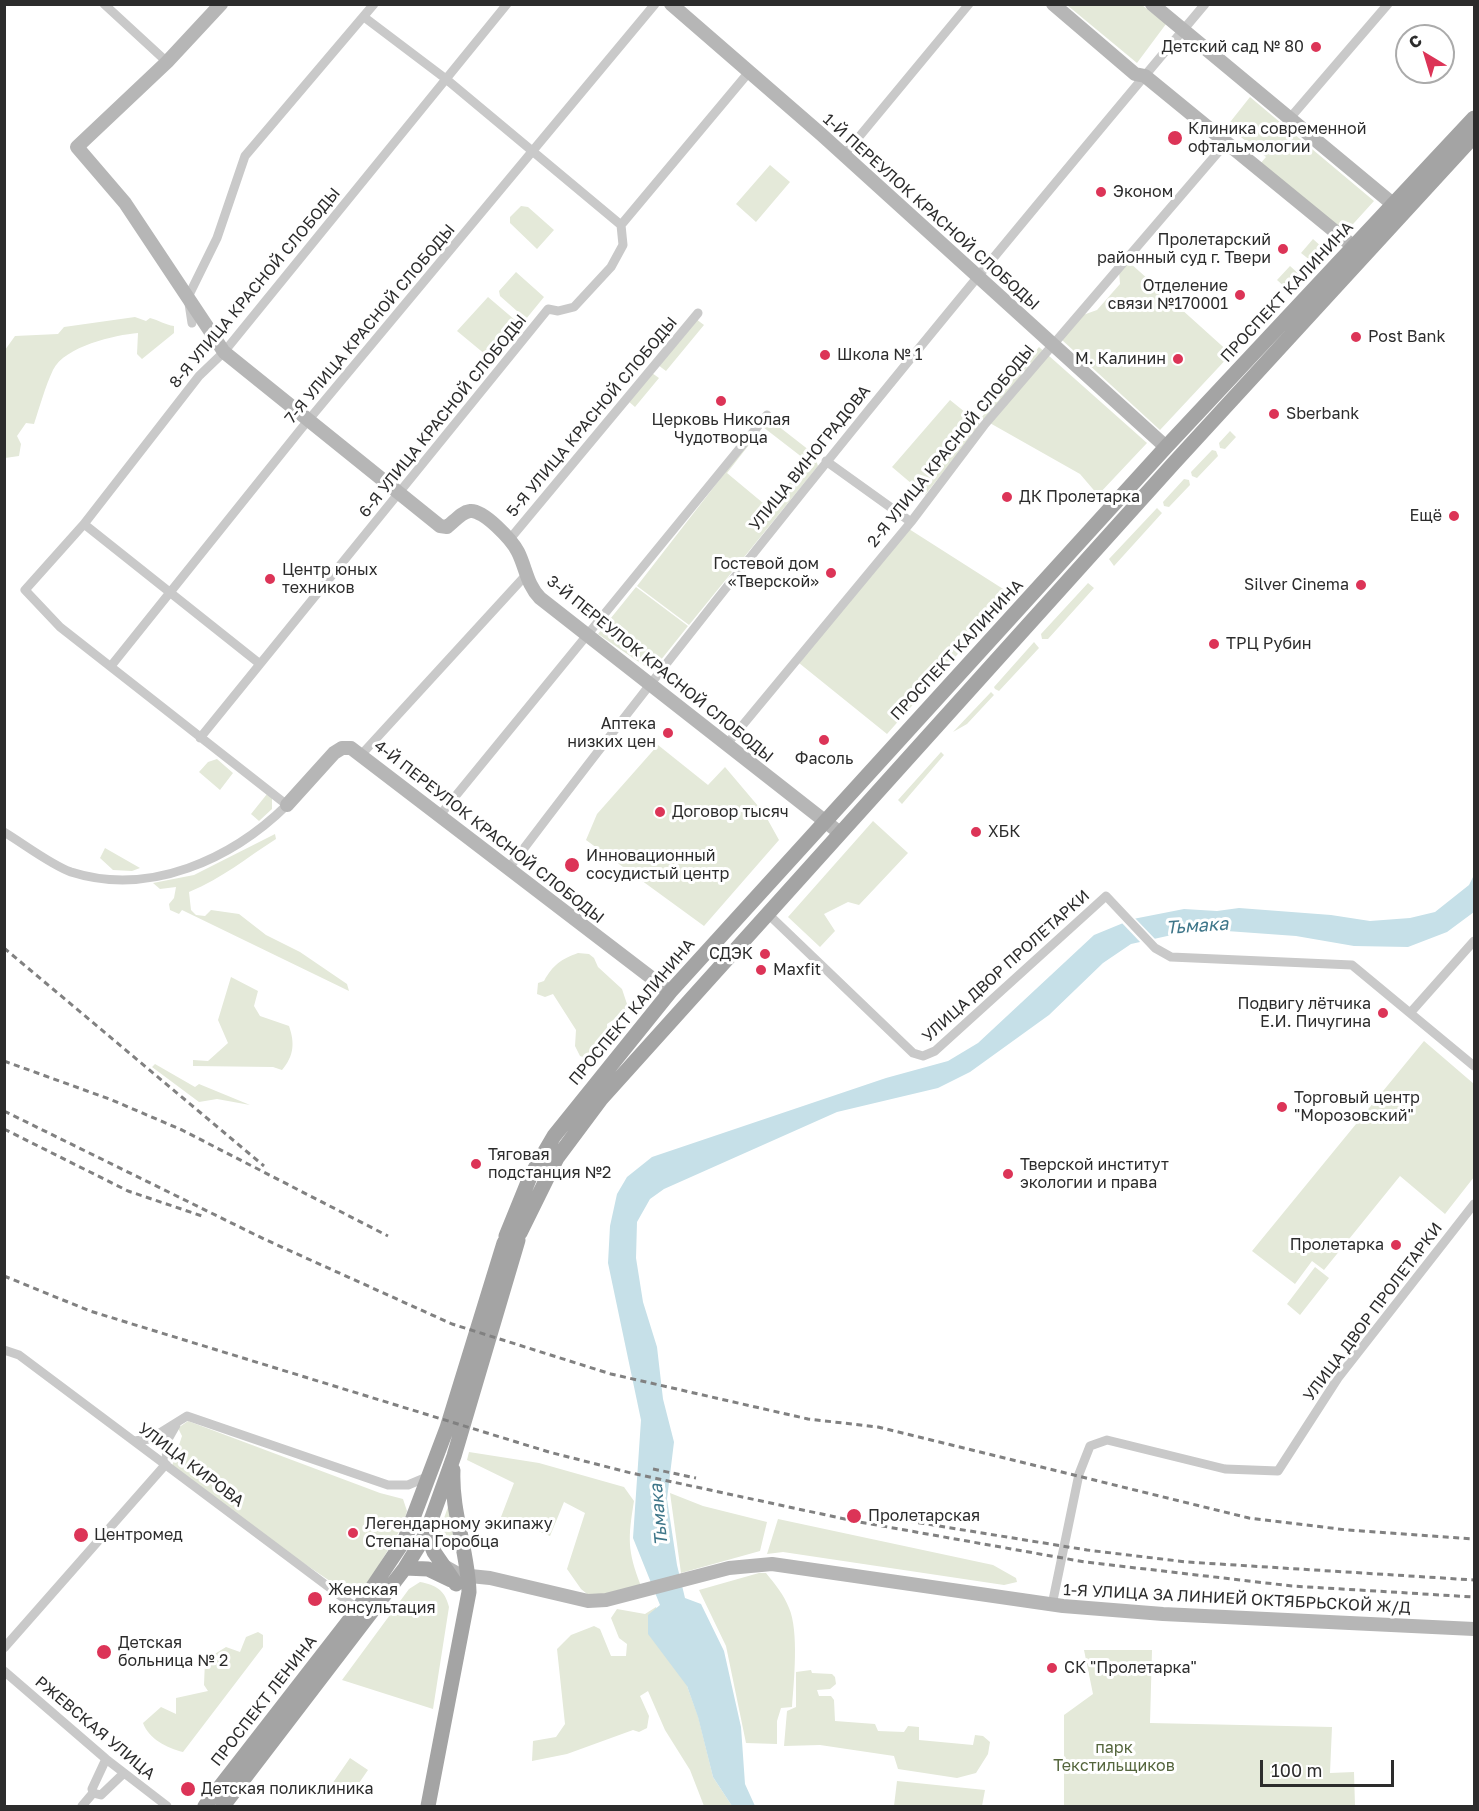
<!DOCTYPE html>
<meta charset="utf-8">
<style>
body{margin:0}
#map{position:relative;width:1479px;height:1811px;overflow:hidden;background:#fff;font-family:"Golos Text",sans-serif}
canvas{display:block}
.frame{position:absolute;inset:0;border:6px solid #2c2c2c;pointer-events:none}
.north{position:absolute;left:1395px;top:24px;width:60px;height:60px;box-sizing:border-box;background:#fff;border:2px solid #ababab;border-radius:50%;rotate:322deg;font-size:16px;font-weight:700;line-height:24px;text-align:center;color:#2c2c2c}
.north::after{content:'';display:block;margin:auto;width:21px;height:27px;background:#dc3457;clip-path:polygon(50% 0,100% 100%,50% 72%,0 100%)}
.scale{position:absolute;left:1260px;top:1760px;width:134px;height:27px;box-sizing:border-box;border:3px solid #2c2c2c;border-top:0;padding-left:8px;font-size:18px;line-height:21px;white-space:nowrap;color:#2c2c2c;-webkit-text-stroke:4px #fff;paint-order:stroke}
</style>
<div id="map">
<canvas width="1479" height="1811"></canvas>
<div class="frame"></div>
<div class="north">С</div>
<div class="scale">100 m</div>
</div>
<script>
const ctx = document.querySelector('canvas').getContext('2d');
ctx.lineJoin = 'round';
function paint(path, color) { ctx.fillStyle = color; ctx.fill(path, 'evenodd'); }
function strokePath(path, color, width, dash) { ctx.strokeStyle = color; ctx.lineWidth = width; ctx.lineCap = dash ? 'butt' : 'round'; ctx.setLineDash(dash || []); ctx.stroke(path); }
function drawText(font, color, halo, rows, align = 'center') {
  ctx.font = font + ' "Golos Text",sans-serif'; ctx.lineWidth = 6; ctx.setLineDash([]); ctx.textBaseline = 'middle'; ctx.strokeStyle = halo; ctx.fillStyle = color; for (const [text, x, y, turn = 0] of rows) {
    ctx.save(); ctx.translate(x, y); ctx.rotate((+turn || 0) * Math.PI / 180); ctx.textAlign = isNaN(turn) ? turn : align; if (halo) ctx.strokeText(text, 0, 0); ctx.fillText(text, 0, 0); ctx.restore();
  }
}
const green = new Path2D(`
 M1067,5H1142L1166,24L1137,63Z
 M1250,97L1374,201L1344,234L1260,164L1266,157L1227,126Z
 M770,165L790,182L756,222L736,204Z
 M521,206L528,207L554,230L537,249L510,223V217Z
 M1313,239L1323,248L1311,261L1301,253Z
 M1129,262L1231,354L1160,430L1062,340L1083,315L1097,310L1120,284L1119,271Z
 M1290,266L1300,275L1287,289L1277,280Z
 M516,272L544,297L526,319L500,296L499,291Z
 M488,297L515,320L511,324L517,329L492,360L457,331Z
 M135,317L146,321L150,318C159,320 165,325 174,326V333L142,359L137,354L138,333C115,335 65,346 53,370C45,387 40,406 34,424L26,423L17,436L21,444L19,456L5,458V350L15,336L58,334L64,327Z
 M696,319L704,325L666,371L658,365Z
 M1039,347L1147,443L1098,495L1080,474L981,418Z
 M652,373L659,378L635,407L628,401Z
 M950,400L981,425L925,495L892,467Z
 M773,422L814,454L818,466L689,625L637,586L762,425ZM763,427L807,461L769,508L727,473Z
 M1230,431L1236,437L1225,449L1220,448L1219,443Z
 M1212,450L1216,451L1218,456L1197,478L1192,476L1191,472Z
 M1184,479L1189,480L1190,485L1169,507L1164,506L1163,502Z
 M1157,508L1162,513L1114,566L1109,559Z
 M909,529L1011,594L887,734L799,663Z
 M1088,583L1094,588L1048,639H1042L1041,634Z
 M636,587L688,626L652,671L598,634Z
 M1034,642L1039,648L999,691L995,689L994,687Z
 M991,692L994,695L967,724L953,732Z
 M658,745L708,785L725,767L764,813L779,840L704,926L586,840L597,814Z
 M941,752L944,755L902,804L898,800Z
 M217,759L233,773L220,790L199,772L208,762Z
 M267,794L272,798V809L259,821L251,814Z
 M873,821L908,853L859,905L848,902L824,914L835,931L820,947L788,917Z
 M275,834L276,839C246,858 223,878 189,892L191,910L196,915L205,916L211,910L239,914L266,935L300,952L347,984L349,991L182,910L179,914L170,910L169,904L174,898L176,887L160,889L153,883L194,875Z
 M105,848L140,868L132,871L113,870L100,858Z
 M578,953L589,954L594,958L598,967L622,989L629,1010L607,1024C608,1041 601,1048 589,1059L580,1056L575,1046L576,1030L553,994L545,997L537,994L538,983L544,981C553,965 561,959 578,953Z
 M231,977L258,991L254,1006L260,1016L289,1026C295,1043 294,1056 282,1070L273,1067L193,1066V1060L208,1061L228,1043L218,1020Z
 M1424,1041L1474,1084V1177L1445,1214L1400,1176L1324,1270L1312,1261L1295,1284L1252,1251Z
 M155,1064L195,1087L199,1084L250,1105L217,1099L199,1102L152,1067Z
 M1315,1267L1329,1278L1300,1315L1287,1304Z
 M188,1421L380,1493L403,1499L407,1511L403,1525L358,1600L293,1556L172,1466L182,1436L178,1428Z
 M469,1452L539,1463L624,1487L634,1501C628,1538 627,1550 641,1586L592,1598L581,1589L567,1569L585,1513L564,1502L550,1536L515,1521L496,1530L514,1483L467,1460Z
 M670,1493L703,1506L767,1522L760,1551L681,1573Z
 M449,1504L454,1544L452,1546L441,1541L438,1535Z
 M778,1519L993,1565L1016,1578L1017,1582L1004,1585L783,1552L767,1554Z
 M759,1573H766C775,1584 784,1595 789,1608C799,1631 794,1681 792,1707L781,1708L777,1721V1744L746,1743L726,1646L699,1590Z
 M420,1582C436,1585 445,1590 449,1607L433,1709L342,1680L409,1589Z
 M656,1607L688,1670L687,1686L698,1716L713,1777L732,1806H704L690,1770L665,1730L648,1691L640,1696L649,1716L647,1728L639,1732L633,1730L567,1754L532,1761L533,1741L556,1737L565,1724L557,1649L571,1635L594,1626L600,1629L611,1656H626L627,1644L619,1638L611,1618L617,1609L645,1614Z
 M258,1632L263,1635V1647L183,1752C167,1748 149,1739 143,1723L161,1707L176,1714V1698L208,1691L204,1685L205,1660L226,1647L240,1652L246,1637Z
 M1084,1650H1152L1150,1723L1332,1727L1330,1773L1354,1772L1355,1806H1064V1715L1093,1694Z
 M811,1670L812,1673L832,1674L835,1677L836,1684L830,1689L817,1690L819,1696H831L834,1700L835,1721L875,1724L878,1731L904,1732L908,1726L919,1727V1740L973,1745L975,1735L983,1736L990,1742L988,1754L976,1773L957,1778L898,1769L894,1756L820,1745L784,1746L787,1711L796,1707V1672Z
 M350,1758L368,1770L350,1796L332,1784Z
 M897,1781L985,1790L982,1806H894Z`);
const water = new Path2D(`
 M1474,875V912L1447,932L1408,947L1354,946L1296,936L1199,929L1131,944L1103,963L1049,1015L970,1072L938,1088L837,1112L664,1189L650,1199L637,1222L636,1258L643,1302L657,1347L663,1399L674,1442L667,1499L677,1565L685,1598L701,1604L724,1651L741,1727L745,1784L755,1806H732L713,1777L698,1717L687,1686L648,1634V1615L660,1605L633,1538L641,1420L608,1263L610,1226L617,1194L627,1177L652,1157L886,1078L948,1061L978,1043L1094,935L1133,919L1184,909L1217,911L1239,908L1331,915L1370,921L1410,918L1435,912L1469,885Z`);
const pier = new Path2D(`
 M1133,916L1156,940L1142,944L1120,921Z`);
const street = new Path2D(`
 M104,4L167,62
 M364,17L446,79L621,225
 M1290,118L1388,4
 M844,155L969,4
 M192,323L188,297L217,238L245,156L374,4
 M826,461L911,522
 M84,524L260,664
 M509,540L698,313
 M111,666L301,429L655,4
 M200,738L548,309L558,311L574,307L611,267L623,245L621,225L749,72
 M727,744L911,522L985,424L1226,143
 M361,755L526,575
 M440,815L767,415
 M4,832C24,844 51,865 71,872C150,897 232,859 287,805L60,627L25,590L84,524L199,376L224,352L507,4
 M509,868C732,573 967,287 1205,4
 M767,913L913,1053L923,1056L935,1051L1106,896L1155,948L1171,957L1352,965L1474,1066
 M1411,1012L1474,941
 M4,1350L19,1355L358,1609
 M134,1441L150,1439L187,1416L388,1485H408L427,1477
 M1052,1605L1079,1474L1090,1446L1107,1440L1225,1469L1278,1471L1338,1378L1474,1204
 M4,1648L166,1464L167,1441L176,1425
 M4,1671L106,1759L167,1806
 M93,1793L101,1795L124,1773
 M82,1806L93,1793L92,1789L106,1759`);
const secondary = new Path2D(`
 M221,4L167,62L77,147L125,203L224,352L440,526L447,527C454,522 461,512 470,511C483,509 512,540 518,552C526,568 527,585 540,598L840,833
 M671,4L822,135L1166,447
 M1053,4L1135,74L1145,76L1354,247
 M1152,4L1400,210
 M287,805L334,753L342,748H351L670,992
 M444,1566L460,1575L490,1578L588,1601L606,1600L729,1568L772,1564L1063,1606L1163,1614L1474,1629`);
const primary = new Path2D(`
 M520,1233L557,1158L601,1099L1173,464L1474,136
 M506,1236L530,1177L554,1136L670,992L1166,447L1474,118
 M425,1529L434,1552L456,1584
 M405,1568L428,1569L451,1580
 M205,1806L358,1609L405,1539L447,1428L504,1243
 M223,1806L405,1568L426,1534L454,1456L518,1240
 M428,1806L469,1592C468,1551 451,1512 453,1470`);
const rail = new Path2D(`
 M4,948L264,1166
 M4,1061L112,1100L182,1130L388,1236
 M4,1111L264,1239L452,1324L611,1374L808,1419L878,1427L1249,1518L1347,1530L1474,1539
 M4,1129L128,1191L205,1217
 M4,1276L90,1311L549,1452L631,1473L854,1521L1085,1562L1292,1586L1474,1597
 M653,1469L696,1478
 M908,1521L1087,1550L1187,1562L1474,1580`);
const markers = [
 [1316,47,6,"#dc3457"],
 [1175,138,8,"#dc3457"],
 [1101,192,6,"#dc3457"],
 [1283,249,6,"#dc3457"],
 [1240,295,6,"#dc3457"],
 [1356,337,6,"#dc3457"],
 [825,355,6,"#dc3457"],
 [1178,359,6,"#dc3457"],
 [721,401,6,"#dc3457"],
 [1274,414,6,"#dc3457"],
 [1007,497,6,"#dc3457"],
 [1454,516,6,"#dc3457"],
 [831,573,6,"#dc3457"],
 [270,579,6,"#dc3457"],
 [1361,585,6,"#dc3457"],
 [1214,644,6,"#dc3457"],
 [668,733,6,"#dc3457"],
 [824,740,6,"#dc3457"],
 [660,812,6,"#dc3457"],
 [976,832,6,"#dc3457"],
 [572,865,8,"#dc3457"],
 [765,954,6,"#dc3457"],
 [761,970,6,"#dc3457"],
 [1383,1013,6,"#dc3457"],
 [1282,1107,6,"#dc3457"],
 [476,1164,6,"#dc3457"],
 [1008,1174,6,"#dc3457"],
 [1396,1245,6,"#dc3457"],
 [854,1516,8,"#dc3457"],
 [353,1533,6,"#dc3457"],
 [81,1535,8,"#dc3457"],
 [315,1599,8,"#dc3457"],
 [104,1652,8,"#dc3457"],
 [1052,1668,6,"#dc3457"],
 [188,1789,8,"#dc3457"]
];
const poiNames = [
 ["Детский сад № 80",1304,47,"right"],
 ["Клиника современной",1188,129],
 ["офтальмологии",1188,147],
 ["Эконом",1113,192],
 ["Пролетарский",1271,240,"right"],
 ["районный суд г. Твери",1271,258,"right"],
 ["Отделение",1228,286,"right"],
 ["связи №170001",1228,304,"right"],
 ["Post Bank",1368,337],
 ["Школа № 1",837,355],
 ["М. Калинин",1166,359,"right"],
 ["Sberbank",1286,414],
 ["Церковь Николая",721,420,"center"],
 ["Чудотворца",721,438,"center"],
 ["ДК Пролетарка",1019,497],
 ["Ещё",1442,516,"right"],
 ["Гостевой дом",819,564,"right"],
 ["«Тверской»",819,582,"right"],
 ["Центр юных",282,570],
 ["техников",282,588],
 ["Silver Cinema",1349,585,"right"],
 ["ТРЦ Рубин",1226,644],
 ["Аптека",656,724,"right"],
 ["низких цен",656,742,"right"],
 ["Фасоль",824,759,"center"],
 ["Договор тысяч",672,812],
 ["ХБК",988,832],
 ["Инновационный",586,856],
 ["сосудистый центр",586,874],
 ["СДЭК",753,954,"right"],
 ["Maxfit",773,970],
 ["Подвигу лётчика",1371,1004,"right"],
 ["Е.И. Пичугина",1371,1022,"right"],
 ["Торговый центр",1294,1098],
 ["\"Морозовский\"",1294,1116],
 ["Тяговая",488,1155],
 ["подстанция №2",488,1173],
 ["Тверской институт",1020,1165],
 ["экологии и права",1020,1183],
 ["Пролетарка",1384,1245,"right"],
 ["Пролетарская",868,1516],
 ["Легендарному экипажу",365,1524],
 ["Степана Горобца",365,1542],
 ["Центромед",94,1535],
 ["Женская",328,1590],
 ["консультация",328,1608],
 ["Детская",118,1643],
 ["больница № 2",118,1661],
 ["СК \"Пролетарка\"",1064,1668],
 ["Детская поликлиника",201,1789]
];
const streetNames = [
 ["1-Й ПЕРЕУЛОК КРАСНОЙ СЛОБОДЫ",931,212,42],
 ["8-Я УЛИЦА КРАСНОЙ СЛОБОДЫ",255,288,-50],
 ["ПРОСПЕКТ КАЛИНИНА",1287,292,-47],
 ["7-Я УЛИЦА КРАСНОЙ СЛОБОДЫ",370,324,-50],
 ["6-Я УЛИЦА КРАСНОЙ СЛОБОДЫ",443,416,-51],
 ["5-Я УЛИЦА КРАСНОЙ СЛОБОДЫ",592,417,-50],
 ["2-Я УЛИЦА КРАСНОЙ СЛОБОДЫ",951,446,-51],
 ["УЛИЦА ВИНОГРАДОВА",810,458,-51],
 ["ПРОСПЕКТ КАЛИНИНА",957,650,-47],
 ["3-Й ПЕРЕУЛОК КРАСНОЙ СЛОБОДЫ",660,669,39],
 ["4-Й ПЕРЕУЛОК КРАСНОЙ СЛОБОДЫ",489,832,38],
 ["УЛИЦА ДВОР ПРОЛЕТАРКИ",1006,966,-42],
 ["ПРОСПЕКТ КАЛИНИНА",632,1012,-50],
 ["УЛИЦА ДВОР ПРОЛЕТАРКИ",1373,1312,-53],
 ["УЛИЦА КИРОВА",191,1465,37],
 ["1-Я УЛИЦА ЗА ЛИНИЕЙ ОКТЯБРЬСКОЙ Ж/Д",1237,1599,3],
 ["ПРОСПЕКТ ЛЕНИНА",264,1701,-52],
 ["РЖЕВСКАЯ УЛИЦА",95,1728,40]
];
const parkNames = [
 ["парк",1114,1748],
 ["Текстильщиков",1114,1766]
];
const waterNames = [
 ["Тьмака",1197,926,-4],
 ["Тьмака",659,1515,-95]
];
paint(green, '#e4e9d9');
paint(water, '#c6e0e8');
paint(pier, '#fff');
strokePath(street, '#c9c9c9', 9);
strokePath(secondary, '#b6b6b6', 14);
strokePath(primary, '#a4a4a4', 15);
strokePath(rail, '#818181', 3, [6, 4.5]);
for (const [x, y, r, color] of markers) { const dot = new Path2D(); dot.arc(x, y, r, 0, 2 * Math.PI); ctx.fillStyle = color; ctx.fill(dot); strokePath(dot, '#fff', 2); }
drawText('16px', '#2c2c2c', '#fff', poiNames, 'left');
drawText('16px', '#2c2c2c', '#fff', streetNames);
drawText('16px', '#54653c', '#fff', parkNames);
drawText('italic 18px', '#3e7689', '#fff', waterNames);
</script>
